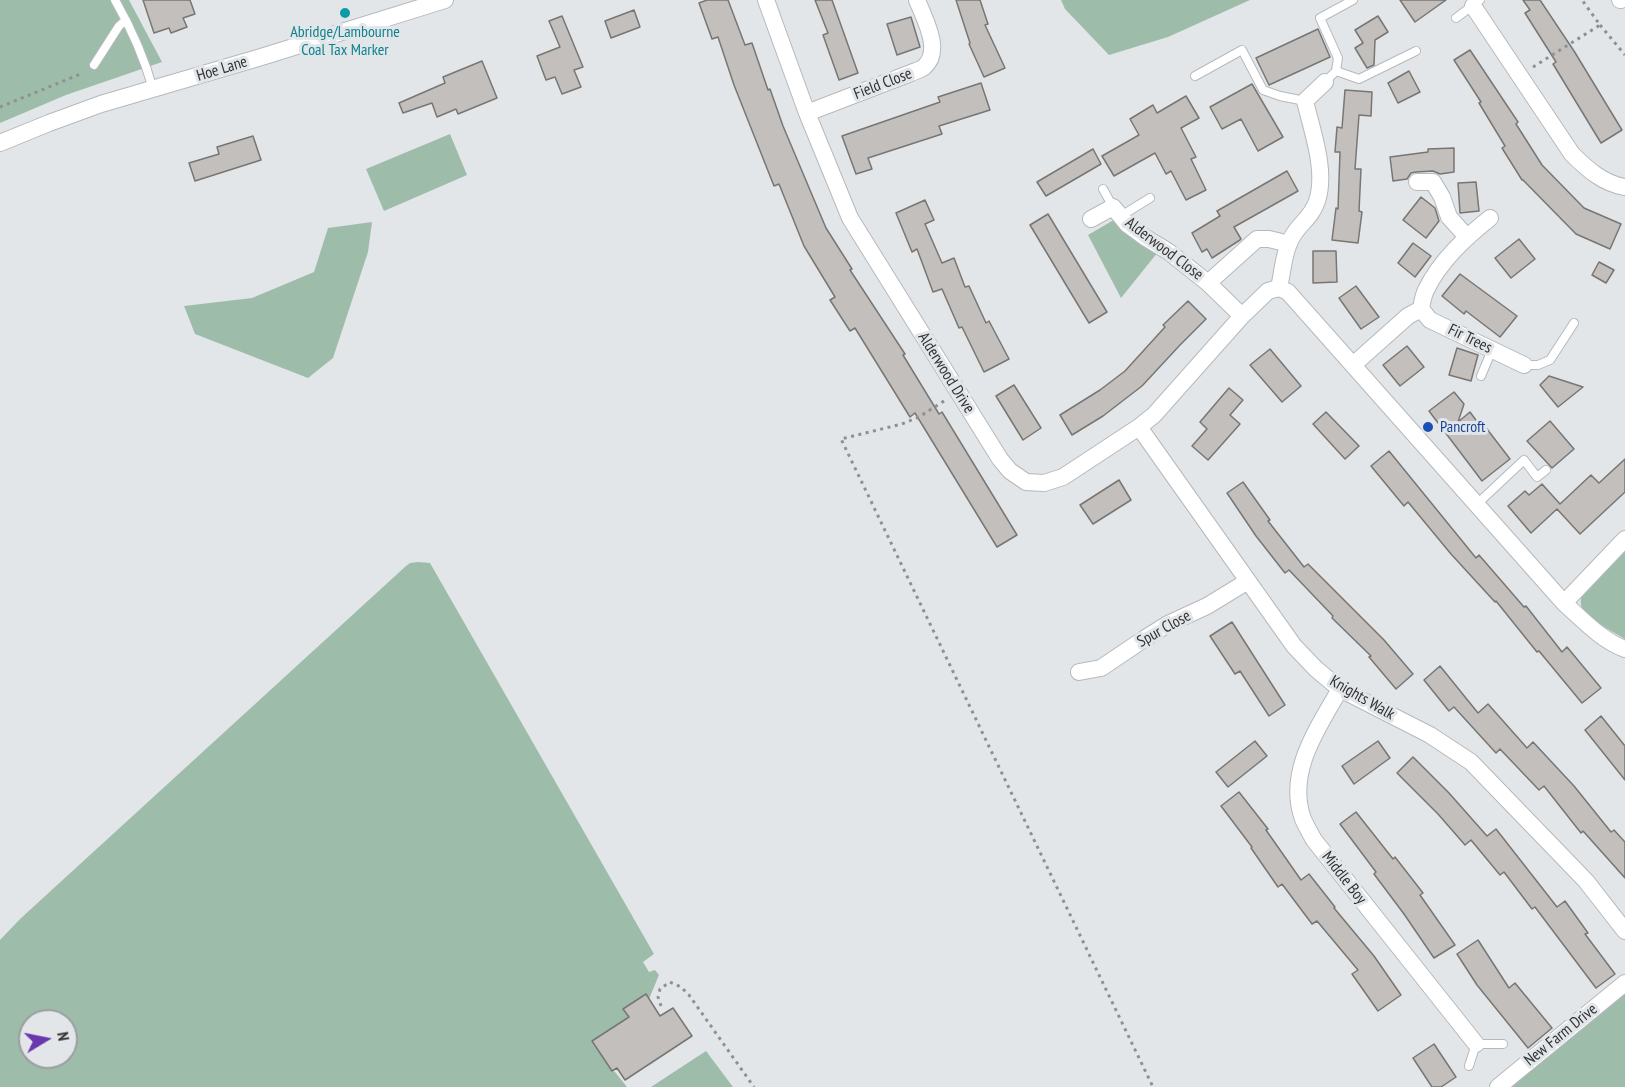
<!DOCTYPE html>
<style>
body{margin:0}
#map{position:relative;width:1625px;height:1087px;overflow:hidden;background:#e3e6e9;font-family:"PT Sans Narrow",sans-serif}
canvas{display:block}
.north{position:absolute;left:18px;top:1009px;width:60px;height:60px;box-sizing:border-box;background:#e3e6e9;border:2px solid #9b9ea0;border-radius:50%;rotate:80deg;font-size:16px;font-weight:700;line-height:24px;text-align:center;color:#303132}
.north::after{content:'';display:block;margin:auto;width:21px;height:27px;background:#6b37ae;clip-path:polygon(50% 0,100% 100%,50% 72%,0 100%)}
</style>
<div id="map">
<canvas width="1625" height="1087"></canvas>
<div class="north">N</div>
</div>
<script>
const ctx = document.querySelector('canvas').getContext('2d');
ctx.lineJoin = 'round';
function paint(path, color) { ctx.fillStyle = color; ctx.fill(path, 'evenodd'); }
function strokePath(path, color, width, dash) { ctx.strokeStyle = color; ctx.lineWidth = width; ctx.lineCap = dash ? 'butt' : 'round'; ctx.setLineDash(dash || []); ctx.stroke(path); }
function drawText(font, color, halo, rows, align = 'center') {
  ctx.font = font + ' "PT Sans Narrow",sans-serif'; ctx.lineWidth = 6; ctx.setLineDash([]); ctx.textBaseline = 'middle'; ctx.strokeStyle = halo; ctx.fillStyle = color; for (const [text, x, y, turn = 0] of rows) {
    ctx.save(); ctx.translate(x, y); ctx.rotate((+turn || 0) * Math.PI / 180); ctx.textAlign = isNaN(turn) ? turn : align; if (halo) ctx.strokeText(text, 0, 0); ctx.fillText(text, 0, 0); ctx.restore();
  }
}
const green = new Path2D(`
 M0,0H129L162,62L66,95L0,123Z
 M1061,0H1250L1168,37L1109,55L1065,9Z
 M450,134L467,175L384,211L366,169Z
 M1117,218L1158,252L1121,298L1088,235Z
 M372,222L368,252L333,358L308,378L195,334L184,306L252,298L314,272L328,228Z
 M1625,549V639C1615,633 1587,618 1582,608C1580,603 1581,599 1582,594Z
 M418,562L430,563L654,954L643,962L649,972L655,970L659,975L649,999L623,1009L629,1017L593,1041L612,1071L615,1072L627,1087H0V940L20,919L406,566L410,563ZM30,1021H66V1057H30Z
 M1625,989V1087H1504Z
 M706,1051L733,1087H651Z`);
const building = new Path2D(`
 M143,0H190L195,14L183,18L187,27L171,33L169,28L154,33Z
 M707,0H728L745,45L752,43L768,90L770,89L783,126L826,228L852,269L850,270L905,354L903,355L939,414L942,412L1017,535L997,547L915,413L910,417L855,328L850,331L830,300L835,297L804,246L779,184L774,186L734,85L718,37L712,39L699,3Z
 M815,0H832L858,73L839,80L823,35L828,33Z
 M956,0H980L988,24L985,25L1005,68L984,77L969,44L970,43Z
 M1400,0H1446L1415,22Z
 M1523,0H1540L1574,51L1622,130L1601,143L1553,64L1556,62L1525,13L1530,10Z
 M634,10L640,27L611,38L605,21Z
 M562,16L583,67L574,70L581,87L562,94L555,77L546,80L537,56L560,47L549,21Z
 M1378,16L1388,32L1375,40L1374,65L1367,68L1355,48L1363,43L1355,30Z
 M911,17L920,47L897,55L887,24Z
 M1318,29L1330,57L1269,85L1256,58Z
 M1470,50L1518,122L1516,124L1542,165L1584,208L1621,224L1610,249L1576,234L1523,180H1522L1502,148L1505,146L1479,103L1481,102L1454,60Z
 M482,61L497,98L458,114L456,109L437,117L432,103L403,113L399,103L445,83L443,77Z
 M1409,71L1420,92L1398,103L1388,83Z
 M981,83L990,110L939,126L942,134L868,158L872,169L856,174L842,136L940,102L938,97Z
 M1252,84L1283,137L1258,151L1241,119L1222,129L1210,107Z
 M1345,90L1372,92L1371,116L1359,115L1355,169H1361L1359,211L1362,212L1358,243L1332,240L1336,208L1338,209L1340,152H1335L1337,127L1342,128Z
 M1186,96L1199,118L1181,128L1196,157L1191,159L1206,190L1186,200L1171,171L1166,174L1155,153L1114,176L1102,156L1139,135L1130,119L1153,105L1157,113Z
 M253,136L261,160L195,181L189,163L219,154L217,147Z
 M1454,148V172L1440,174L1433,171L1416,172L1411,173L1407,179L1393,181L1390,157L1428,152V149Z
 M1093,149L1101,164L1046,196L1037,182Z
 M1287,171L1298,191L1234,227L1241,239L1240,240L1212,258L1207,249L1202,252L1192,233L1220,216L1217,211Z
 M1476,182L1479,211L1460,213L1458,183Z
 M1421,197L1435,208L1439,221L1426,238L1403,220Z
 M925,200L934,220L925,224L942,263L954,258L965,287L969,286L986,323L989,321L1009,359L984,372L962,327L959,328L942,289L933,292L917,249L912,252L896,213Z
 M1048,214L1107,312L1089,323L1030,225Z
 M1519,239L1535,259L1511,278L1495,258Z
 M1413,243L1431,256L1415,277L1398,263Z
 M1313,251H1336L1337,282L1313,283Z
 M1599,262L1614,270L1606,283L1592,275Z
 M1460,274L1517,316L1500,337L1466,311L1464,314L1442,296Z
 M1356,286L1379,317L1361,329L1339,298Z
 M1188,301L1206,319L1180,345L1142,386L1103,416L1072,435L1060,415L1100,390L1125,371L1165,327L1163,325Z
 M1407,346L1424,367L1400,386L1383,365Z
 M1457,348L1478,355L1471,381L1449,375Z
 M1270,349L1301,386L1282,402L1250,365Z
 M1549,376L1583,387L1558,407L1540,385Z
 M1014,385L1041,428L1023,440L996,396Z
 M1229,388L1243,400L1230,415L1240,424L1208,460L1192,446L1207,429L1200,422Z
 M1454,392L1464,404L1458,422L1470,412L1484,431L1487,429L1510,459L1482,481L1429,411Z
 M1326,412L1359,446L1345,459L1313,424Z
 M1550,421L1574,449L1552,468L1527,441Z
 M1389,451L1476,558L1479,555L1524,607L1526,606L1562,652L1567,647L1601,688L1582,703L1539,651L1537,652L1496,601L1495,602L1451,554L1408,502L1404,506L1371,466Z
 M1625,459V492L1580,534L1557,509L1531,533L1508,506L1525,491L1529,495L1542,484L1560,504L1591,475L1599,483Z
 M1119,480L1131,500L1093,524L1080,505Z
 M1243,482L1270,520L1268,521L1304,567L1308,564L1384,640L1413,674L1396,689L1369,657L1371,656L1332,618L1333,616L1289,570L1285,573L1256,536L1227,493Z
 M1232,622L1285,705L1269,716L1240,671L1235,674L1210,636Z
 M1440,666L1478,713L1488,704L1527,748L1533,742L1574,786L1611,832L1614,830L1625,842V878L1583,831L1581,833L1544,786L1539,790L1500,749L1496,753L1454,707L1449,711L1424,680Z
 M1601,716L1625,746V780L1585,730Z
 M1255,741L1267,756L1228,787L1216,772Z
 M1378,741L1390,758L1354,784L1342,766Z
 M1413,757L1449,793L1487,836L1496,829L1557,907L1565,901L1588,933L1585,934L1615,974L1596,988L1535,907L1532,909L1504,872L1500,875L1471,840L1465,845L1438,814L1397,773Z
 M1239,792L1268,829L1266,830L1301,880L1309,874L1335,907L1334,908L1374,956L1401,995L1378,1011L1352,974L1358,970L1317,921L1312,924L1282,884L1278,887L1251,848L1252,847L1221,806Z
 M1356,812L1393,859L1395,857L1423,893L1420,895L1455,945L1434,958L1404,914L1374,874L1376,872L1340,824Z
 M1478,940L1509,988L1515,983L1552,1028L1528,1048L1477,985L1457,954Z
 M646,994L660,1016L673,1008L692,1036L625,1080L617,1068L612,1071L592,1041L629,1017L623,1009Z
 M1434,1044L1456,1077L1441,1087H1432L1413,1058Z`);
const path = new Path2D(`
 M1600,25L1625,55
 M1533,67L1600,25L1582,0
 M0,107L83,73
 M944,401L919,417L902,424L841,439L1153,1087
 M661,1006L658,997L660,989L670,982L681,987L689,995L754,1087`);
const lane = new Path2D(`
 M115,0C131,28 144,57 153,89
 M1456,18L1480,0
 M94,65L119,26L126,20
 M1336,71L1338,58L1320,18L1353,0
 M1195,76L1242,50L1263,90L1280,96L1305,101
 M1325,82L1336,71L1359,79L1416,51
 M1103,189L1113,207
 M1121,216L1150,198
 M1524,365H1538L1550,360L1574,323
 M1481,376L1492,350
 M1476,505L1524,460L1537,477L1546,470
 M1469,1066L1476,1044H1503`);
const street = new Path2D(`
 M766,0L807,113L850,218L1000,459L1010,471L1026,482L1044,483L1063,477L1139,427L1154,415L1242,316L1268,291L1279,288
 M1620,0H1621
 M1473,6L1572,154C1587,169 1604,184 1625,187
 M807,113L911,73C915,71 921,70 924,67C943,51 924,18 917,0
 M0,143L49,123L101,104L258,58L445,0
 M1417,182H1433L1442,197L1449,217L1467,237
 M1490,218C1465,238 1440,261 1426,290C1423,296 1422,303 1421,309L1430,320L1524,365
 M1091,219L1113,207L1127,224L1146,238L1169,252L1208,283
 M1279,288L1288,292L1564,603C1583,620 1601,640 1625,649
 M1279,288C1283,270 1284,246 1296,231C1304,220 1312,216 1317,201C1327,171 1312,131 1305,101L1325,82
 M1242,316L1208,283L1257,239H1269L1289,244
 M1353,365L1408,316L1421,309
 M1139,427L1294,646L1316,669L1340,689L1430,735L1471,762L1586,881L1625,931
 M1564,603L1625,539
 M1079,672L1101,668L1144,639L1168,624L1207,606L1248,581
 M1340,689C1318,728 1286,772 1303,819C1306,826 1310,833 1314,840L1476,1044
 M1498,1087L1625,983`);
const markers = [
 [345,13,6,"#0f9aa8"],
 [1428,427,6,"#1a4fb4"]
];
const cultureNames = [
 ["Abridge/Lambourne",345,32],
 ["Coal Tax Marker",345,50]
];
const streetNames = [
 ["Hoe Lane",222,69,-17],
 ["Field Close",883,84,-21],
 ["Alderwood Close",1164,249,37],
 ["Fir Trees",1470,339,26],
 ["Alderwood Drive",946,373,58],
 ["Spur Close",1164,629,-29],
 ["Knights Walk",1362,698,30],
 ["Middle Boy",1344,878,52],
 ["New Farm Drive",1561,1035,-39]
];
const transitNames = [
 ["Pancroft",1440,427]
];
paint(green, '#9ebcaa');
paint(building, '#c2bfbd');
strokePath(building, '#787673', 1.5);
strokePath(lane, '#b6b9bc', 10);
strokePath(street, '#b6b9bc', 18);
strokePath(path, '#8e9092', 3, [3, 4.5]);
strokePath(lane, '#fff', 8);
strokePath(street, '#fff', 16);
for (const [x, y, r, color] of markers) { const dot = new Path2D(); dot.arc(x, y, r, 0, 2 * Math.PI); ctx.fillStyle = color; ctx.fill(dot); strokePath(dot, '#e3e6e9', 2); }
drawText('16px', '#0d838f', '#e3e6e9', cultureNames);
drawText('16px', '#303132', '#e3e6e9', streetNames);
drawText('16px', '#164399', '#e3e6e9', transitNames, 'left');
</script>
